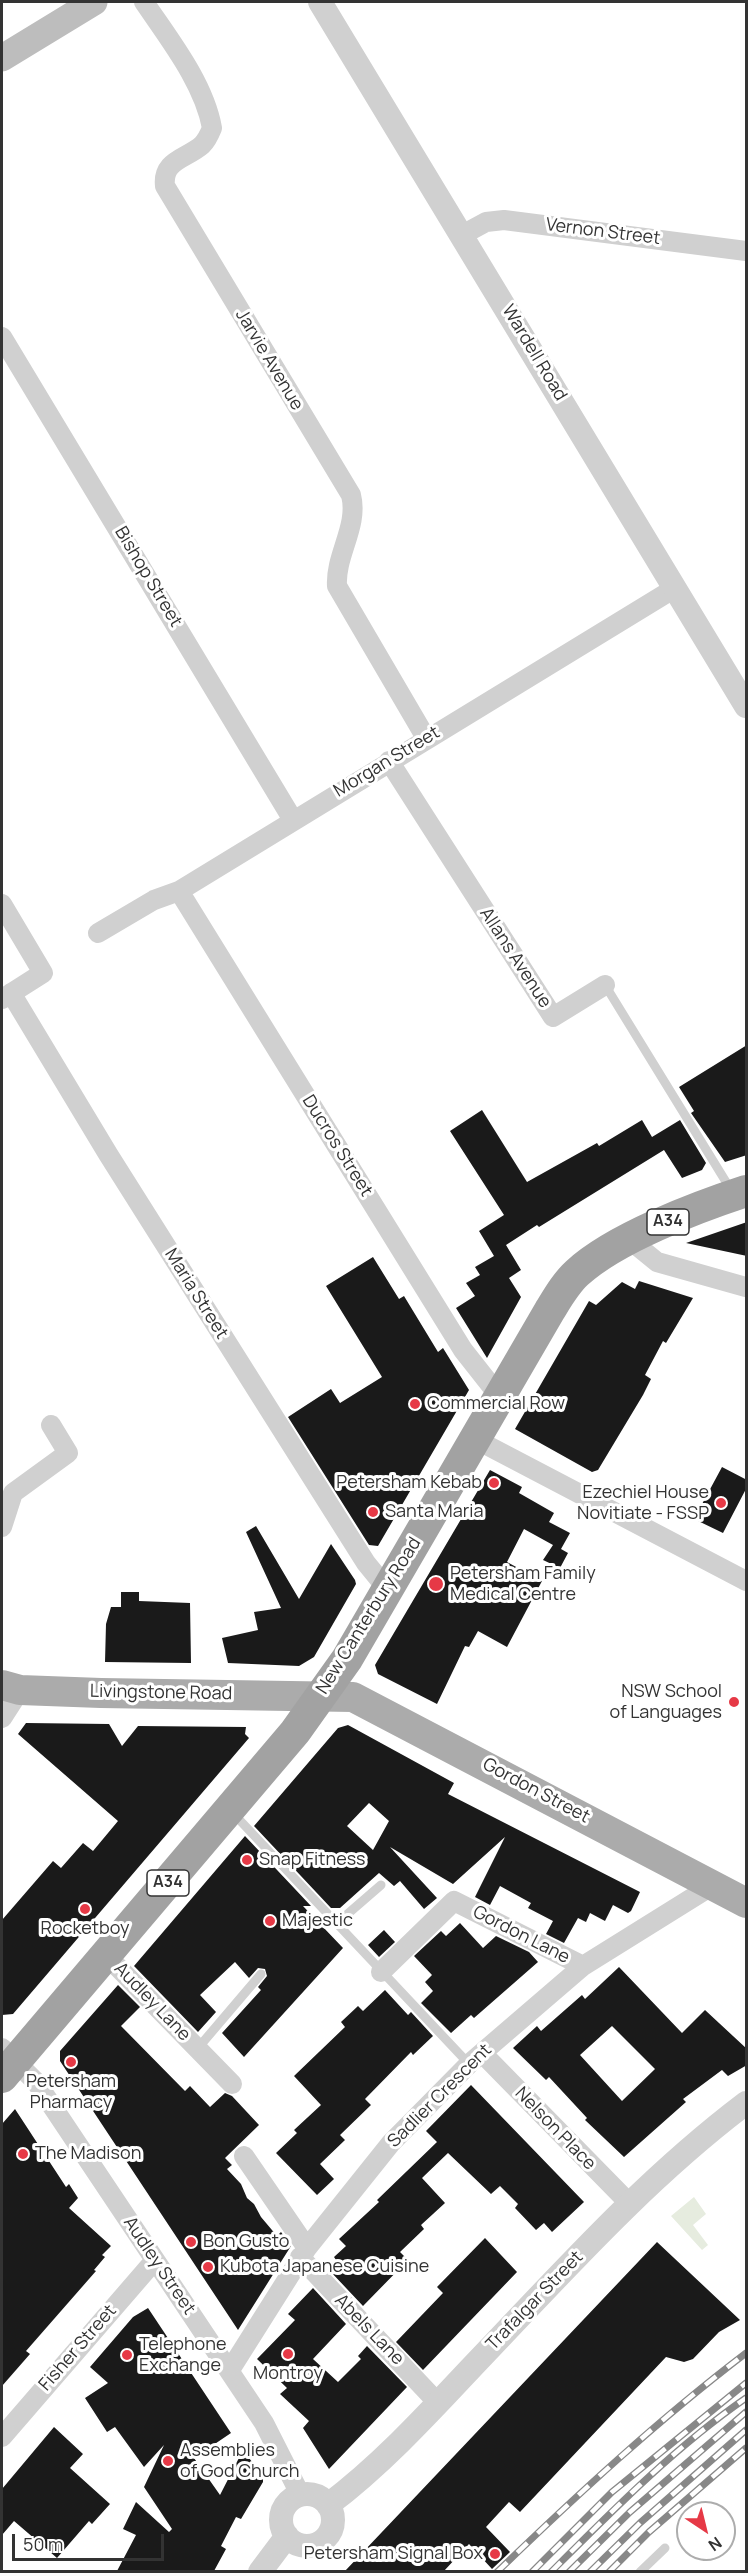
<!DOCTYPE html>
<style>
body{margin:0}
#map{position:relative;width:748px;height:2573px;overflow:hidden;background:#fff;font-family:Manrope,sans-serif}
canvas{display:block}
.frame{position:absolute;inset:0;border:3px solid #333;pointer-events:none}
.north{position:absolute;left:676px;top:2501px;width:60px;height:60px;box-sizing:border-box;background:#fff;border:2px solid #adadad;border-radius:50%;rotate:145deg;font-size:16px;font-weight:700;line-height:24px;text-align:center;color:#333}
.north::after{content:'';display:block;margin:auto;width:21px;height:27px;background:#e63946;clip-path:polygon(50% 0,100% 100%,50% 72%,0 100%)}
.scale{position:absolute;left:12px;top:2534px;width:152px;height:27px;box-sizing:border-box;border:3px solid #333;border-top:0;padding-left:8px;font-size:18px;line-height:21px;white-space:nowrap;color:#333;-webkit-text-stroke:4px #fff;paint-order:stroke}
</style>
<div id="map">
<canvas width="748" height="2573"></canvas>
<div class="frame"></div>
<div class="north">N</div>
<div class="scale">50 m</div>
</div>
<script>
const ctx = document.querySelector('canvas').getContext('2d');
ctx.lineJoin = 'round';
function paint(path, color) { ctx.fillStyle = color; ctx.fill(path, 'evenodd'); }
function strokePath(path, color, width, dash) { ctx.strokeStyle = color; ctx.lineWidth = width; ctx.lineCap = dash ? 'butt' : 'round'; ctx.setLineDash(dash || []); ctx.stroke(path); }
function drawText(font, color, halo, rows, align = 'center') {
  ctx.font = font + ' Manrope,sans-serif'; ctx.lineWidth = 6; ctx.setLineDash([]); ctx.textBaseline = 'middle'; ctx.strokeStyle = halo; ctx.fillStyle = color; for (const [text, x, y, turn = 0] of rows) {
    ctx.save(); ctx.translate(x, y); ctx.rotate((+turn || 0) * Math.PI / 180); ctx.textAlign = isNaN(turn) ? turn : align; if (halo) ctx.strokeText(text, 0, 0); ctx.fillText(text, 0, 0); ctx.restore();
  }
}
const green = new Path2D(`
 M694,2197L706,2214L693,2225L708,2245L702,2250L671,2216Z`);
const building = new Path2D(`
 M747,1045V1155L725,1162L691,1113L694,1111L679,1087Z
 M482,1110L527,1182L597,1143L599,1146L642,1120L652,1137L680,1120L706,1163L702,1170L682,1178L664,1150L539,1227L537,1225L506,1245L521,1270L509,1278L521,1297L487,1358L456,1308L475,1296L466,1283L480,1275L475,1267L494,1256L479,1231L504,1215L450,1131Z
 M747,1222V1256L686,1243Z
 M373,1257L399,1299L404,1296L438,1352L443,1348L469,1390L378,1546L369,1545L288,1417L331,1389L340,1403L382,1377L326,1286Z
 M639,1281L693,1298L666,1343L663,1341L645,1375L651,1379L643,1395L598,1470L592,1472L515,1429L589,1301L596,1305L622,1282L635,1289Z
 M722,1467L747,1480V1487L723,1533L694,1519Z
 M490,1470L522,1487L519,1493L554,1513L549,1522L570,1533L561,1549L568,1553L560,1568L543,1560L553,1545L524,1529L507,1562L542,1581L507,1647L478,1631L469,1647L465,1646L437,1704L378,1674L375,1665Z
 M256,1526L299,1599L331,1544L355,1580L356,1584L314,1657L299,1666L228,1663L222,1638L258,1630L254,1612L281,1608L246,1532Z
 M121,1592H139V1601L190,1603L191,1663L105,1662L106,1624L111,1607H121Z
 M26,1723L109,1724L122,1746L138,1726L246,1727L245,1734L249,1738L13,2014L2,2015V1920L53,1861L61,1868L83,1843L93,1851L118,1821L18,1734Z
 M348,1725L454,1783L448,1794L640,1892L631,1911L628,1913L613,1905L605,1921L590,1913L586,1922L578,1918L564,1943L546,1934L553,1921L528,1908L531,1903L500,1886L490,1905L475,1897L505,1837L453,1884L390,1847L437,1898L424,1909L400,1881L394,1886L379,1873L340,1908H331L254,1826L338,1728ZM369,1803L389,1821L373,1850L347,1826Z
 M245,1836L311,1906H303L343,1948L244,2057L222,2033L261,1990L258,1987L267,1976L265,1969L258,1968L249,1978L235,1962L200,1995L216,2012L198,2032L134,1966Z
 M460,1923L483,1948L496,1936L529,1952L538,1962L474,2018L471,2015L451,2033L421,2003L433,1991L425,1982L432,1975L414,1956L441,1931L446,1936Z
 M384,1930L395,1942L379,1957L368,1945Z
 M619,1967L682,2033L705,2010L747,2049V2065L728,2076L722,2070L683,2099L686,2102L624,2157L585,2120L587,2118L549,2077L546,2080L513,2048L537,2026L541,2031L582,1995L585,1999ZM612,2026L655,2069L622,2101L580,2055Z
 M118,1985L140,2007L121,2026L185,2091L190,2086L210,2107L225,2093L232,2096L259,2125L225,2158L232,2165L227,2169L241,2184L247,2198L254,2204L261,2217L277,2236L281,2232L291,2246L238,2330L60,2061V2051Z
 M385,1990L408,2015L411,2012L433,2036L413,2055L411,2052L365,2099L371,2105L340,2135L345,2140L320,2164L334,2179L317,2195L276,2153L297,2133L294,2130L321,2105L294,2076L345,2027L341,2022L358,2006L363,2011Z
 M471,2085L584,2202L552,2232L544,2223L536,2230L515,2208L518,2204L500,2186L491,2194L448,2153L422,2178L445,2203L421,2225L424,2229L400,2252L408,2260L363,2306L330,2271L338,2263L334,2257L346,2246L339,2239L379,2202L377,2200L437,2142L426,2131Z
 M15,2109L66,2187L69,2184L78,2198L69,2208L111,2246L102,2255L105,2257L94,2270L96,2271L26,2351L30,2354L2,2386V2124Z
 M485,2238L517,2272L423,2370L396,2342L443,2293L437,2287Z
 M657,2242L740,2320L719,2332L693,2359L684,2362L666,2357L520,2512L509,2502L486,2527L510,2552L492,2569L469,2544L444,2571H345Z
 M313,2288L346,2324L313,2359L338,2382L361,2359L358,2356L367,2346L407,2387L329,2469L303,2428L309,2421L280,2394L287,2388L257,2359L295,2320L288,2314Z
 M148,2308L231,2433L194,2458L220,2495L241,2454L249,2458L263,2476V2482L241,2519L236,2517L221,2546L226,2549L214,2571H117L136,2535L123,2529L136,2502L169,2532L172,2529L144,2487L164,2445L144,2467L115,2427L107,2432L85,2398L108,2383L90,2367L133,2317Z
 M54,2427L83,2454L70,2468L110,2504L92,2524L89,2521L57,2558L14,2521L2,2535V2489Z`);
const service = new Path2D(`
 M605,985L731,1190
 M232,1812L469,2064
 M336,1924L381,1885
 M198,2048L261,1974
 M640,2572L665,2548`);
const minor = new Path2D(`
 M144,2C169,39 204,83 212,128C210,133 207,140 202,145C186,159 162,160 165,186L351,495C359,526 335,555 337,586L426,738
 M462,235L486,222L504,220L746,251
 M2,337L293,820
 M389,761L553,1017L605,985
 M179,891L463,1350L500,1397
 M2,904L43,973L2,999
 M98,933L154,900L179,891L675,588
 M11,993L108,1154L366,1563L388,1590
 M630,1240L657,1262L746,1287
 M475,1439L746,1581
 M2,1527L13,1493L68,1453L51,1425
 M2,1718L20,1690
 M106,1955L232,2084
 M381,1972L454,1901L583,1966
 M2,2048L36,2082L264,2423L300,2494
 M482,2053L629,2203
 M244,2156L307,2248
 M300,2257L438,2403
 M230,2370L307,2248L391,2143L469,2064L583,1966L713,1885
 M2,2437L155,2260`);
const tertiary = new Path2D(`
 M320,2L746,706
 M281 2520a26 26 0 1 1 52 0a26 26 0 1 1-52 0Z
 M328,2505C381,2465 427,2415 472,2367C560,2275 644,2180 746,2103
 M260,2572L287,2536`);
const secondary = new Path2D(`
 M2,58L94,2`);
const primary = new Path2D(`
 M2,1685L20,1690L101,1693L353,1697L746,1903`);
const trunk = new Path2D(`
 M2,2077L295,1732L347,1659L550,1310C558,1297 566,1283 577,1273C615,1238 697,1207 746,1191`);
const rail = new Path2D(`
 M497,2572C577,2495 658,2420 746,2353
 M532,2572L612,2492L746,2383
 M551,2572C612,2511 675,2447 746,2398
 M569,2572L630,2512L746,2412
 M590,2572L640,2523L746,2430
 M609,2572L649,2532L746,2448`);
const markers = [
 [415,1404,6,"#e63946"],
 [494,1483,6,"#e63946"],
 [721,1503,6,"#e63946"],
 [373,1512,6,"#e63946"],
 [436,1584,8,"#e63946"],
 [734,1702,6,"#e63946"],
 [247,1860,6,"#e63946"],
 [85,1909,6,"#e63946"],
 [270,1921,6,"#e63946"],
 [71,2062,6,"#e63946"],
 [23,2154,6,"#e63946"],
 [191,2242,6,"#e63946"],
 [208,2267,6,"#e63946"],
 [288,2354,6,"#e63946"],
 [127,2355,6,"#e63946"],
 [168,2461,6,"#e63946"],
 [495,2554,6,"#e63946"]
];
const shields = [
 [668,1222,42],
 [168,1883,42]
];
const shieldNames = [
 ["A34",668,1222],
 ["A34",168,1883]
];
const streetNames = [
 ["Vernon Street",603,232,7],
 ["Wardell Road",534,353,59],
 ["Jarvie Avenue",269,360,59],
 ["Bishop Street",148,577,59],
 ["Morgan Street",387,762,-31],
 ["Allans Avenue",515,958,57],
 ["Ducros Street",337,1146,58],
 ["Maria Street",196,1294,58],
 ["New Canterbury Road",369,1616,-58],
 ["Livingstone Road",161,1693,1],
 ["Gordon Street",536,1791,28],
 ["Gordon Lane",521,1935,27],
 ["Audley Lane",152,2002,46],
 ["Sadlier Crescent",440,2096,-45],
 ["Nelson Place",555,2129,46],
 ["Audley Street",159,2266,56],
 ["Trafalgar Street",535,2301,-46],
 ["Abels Lane",369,2330,46],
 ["Fisher Street",78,2348,-49]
];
const poiNames = [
 ["Commercial Row",427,1404],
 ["Petersham Kebab",482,1483,"right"],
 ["Ezechiel House",709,1493,"right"],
 ["Novitiate - FSSP",709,1514,"right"],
 ["Santa Maria",385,1512],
 ["Petersham Family",450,1574],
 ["Medical Centre",450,1595],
 ["NSW School",722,1692,"right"],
 ["of Languages",722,1713,"right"],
 ["Snap Fitness",259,1860],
 ["Majestic",282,1921],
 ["Rocketboy",85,1929,"center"],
 ["Petersham",71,2082,"center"],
 ["Pharmacy",71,2103,"center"],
 ["The Madison",35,2154],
 ["Bon Gusto",203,2242],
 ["Kubota Japanese Cuisine",220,2267],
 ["Telephone",139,2345],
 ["Exchange",139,2366],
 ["Montroy",288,2374,"center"],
 ["Assemblies",180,2451],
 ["of God Church",180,2472],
 ["Petersham Signal Box",483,2554,"right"]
];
paint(green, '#e6ecdf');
paint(building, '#1a1a1a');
strokePath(service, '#d0d0d0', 9);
strokePath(minor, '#d0d0d0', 20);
strokePath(tertiary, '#d0d0d0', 24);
strokePath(secondary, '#bdbdbd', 27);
strokePath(primary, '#ababab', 30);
strokePath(trunk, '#a2a2a2', 32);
strokePath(rail, '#888', 7);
strokePath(rail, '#fff', 4.5, [14]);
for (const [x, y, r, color] of markers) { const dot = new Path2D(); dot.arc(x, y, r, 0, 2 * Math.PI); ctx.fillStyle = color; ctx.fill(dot); strokePath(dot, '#fff', 2); }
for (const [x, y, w] of shields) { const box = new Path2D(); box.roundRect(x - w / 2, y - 13, w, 26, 4.5); ctx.fillStyle = '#fff'; ctx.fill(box); strokePath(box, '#333', 1.5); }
drawText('bold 16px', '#333', null, shieldNames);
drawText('18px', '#333', '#fff', streetNames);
drawText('18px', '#333', '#fff', poiNames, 'left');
</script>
